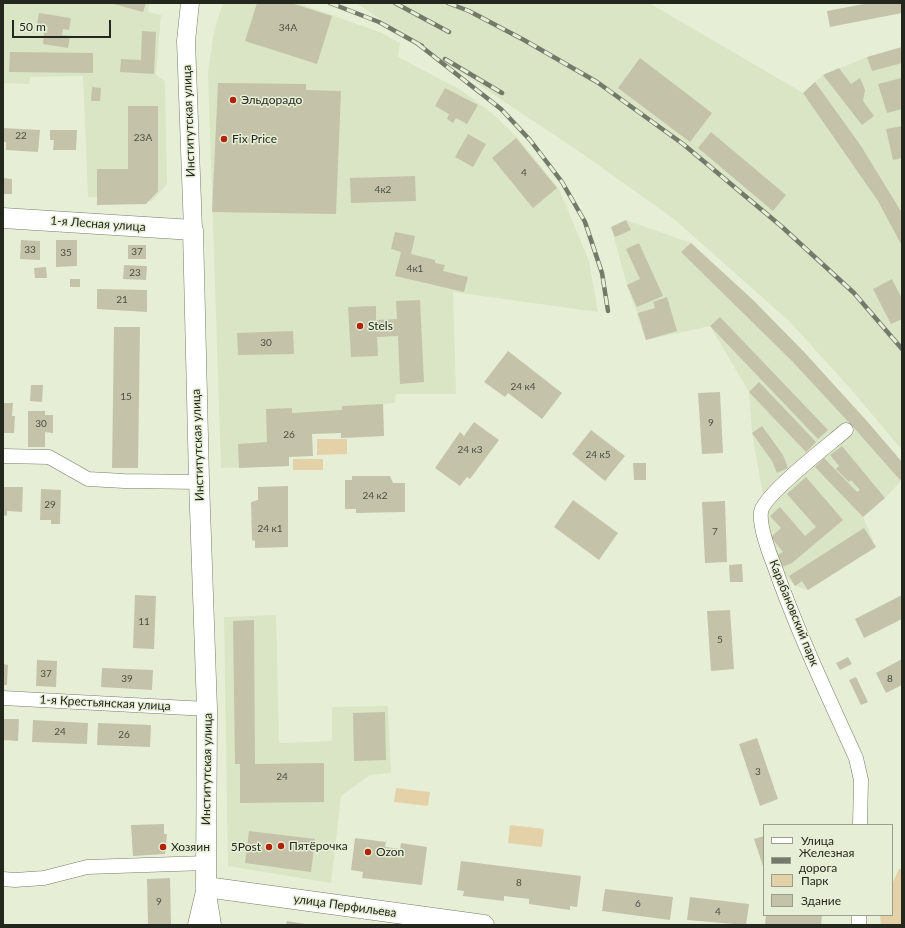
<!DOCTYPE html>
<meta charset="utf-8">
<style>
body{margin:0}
#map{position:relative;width:905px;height:928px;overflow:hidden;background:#e6efd6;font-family:Lato,sans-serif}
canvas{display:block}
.frame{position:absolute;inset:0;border:4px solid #24271e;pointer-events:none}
.legend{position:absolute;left:763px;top:824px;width:130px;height:92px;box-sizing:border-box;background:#e6efd6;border:1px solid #989f8c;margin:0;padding:5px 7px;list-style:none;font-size:12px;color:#24271e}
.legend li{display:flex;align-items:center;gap:8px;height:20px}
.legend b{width:20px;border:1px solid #989f8c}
.scale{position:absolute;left:12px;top:20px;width:99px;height:18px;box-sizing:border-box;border:2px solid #24271e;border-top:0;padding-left:5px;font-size:12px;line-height:14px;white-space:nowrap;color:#24271e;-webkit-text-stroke:3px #e6efd6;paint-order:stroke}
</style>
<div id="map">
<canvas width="905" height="928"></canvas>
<div class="frame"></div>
<ul class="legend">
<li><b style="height:5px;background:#fff"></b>Улица</li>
<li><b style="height:5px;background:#747a6a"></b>Железная дорога</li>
<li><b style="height:11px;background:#e4d1a7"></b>Парк</li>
<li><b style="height:11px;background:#c4c3aa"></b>Здание</li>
</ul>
<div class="scale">50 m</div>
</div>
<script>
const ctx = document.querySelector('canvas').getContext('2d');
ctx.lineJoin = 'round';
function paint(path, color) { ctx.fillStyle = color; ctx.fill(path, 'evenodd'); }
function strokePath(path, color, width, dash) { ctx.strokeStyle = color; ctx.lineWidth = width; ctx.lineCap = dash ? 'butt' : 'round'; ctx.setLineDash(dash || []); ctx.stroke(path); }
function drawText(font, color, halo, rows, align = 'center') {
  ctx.font = font + ' Lato,sans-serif'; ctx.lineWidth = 3; ctx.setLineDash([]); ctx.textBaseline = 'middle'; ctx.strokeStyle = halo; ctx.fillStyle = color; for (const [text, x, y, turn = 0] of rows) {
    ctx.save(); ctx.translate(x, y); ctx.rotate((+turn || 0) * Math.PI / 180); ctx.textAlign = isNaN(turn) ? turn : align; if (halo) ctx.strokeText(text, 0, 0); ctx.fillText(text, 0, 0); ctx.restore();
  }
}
const built = new Path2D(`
 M3,3H149L148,12L161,15L156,75L165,81L167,184L152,201L88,197L83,76L30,77L29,84L3,83Z
 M223,3H298L382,33L400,43L398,57L461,90L493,114L517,137L559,189L589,261L598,312L453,292L456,394H396L395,403L383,404L384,436L341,438V433L312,434L289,457V466L221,468L208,73L214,31Z
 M356,3H649L803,93L823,75L867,57L902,47V450L849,387L790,322L674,219L577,150Z
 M626,220L691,243L753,300L805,353L902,462V480L885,498L863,517L876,547L808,590L795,586L780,568L774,557L752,433L749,392L710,326L646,340L627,285L611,227Z
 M276,615L279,743L332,741V707L388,706L391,773L370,775L341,796L331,883L228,866L224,617Z`);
const green = new Path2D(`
 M317,439H347V454L317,455Z
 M293,459H323V470H293Z
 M396,788L430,792L428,806L394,802Z
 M510,825L544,829L542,847L508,843Z
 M899,869H902V925H881L880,915H892V884Z`);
const building = new Path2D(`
 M110,3H146L143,12Z
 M257,3H291L332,16L317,64L245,41Z
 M869,3H902V13L830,27L827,11Z
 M39,13L71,18L69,30L63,29L62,35L70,36L68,48L43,44L44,32L47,33L48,27L37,25Z
 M142,31L156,32L154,74L120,72L121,59L141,60Z
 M902,47V63L872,71L867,57Z
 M10,52L93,53V73L9,72Z
 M640,58L712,113L690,142L618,88Z
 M839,68L851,84L860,78L865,90L863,101L874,116L862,125L823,75Z
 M902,78V109L887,113L878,84Z
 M815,82L861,146L902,213V246L878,201L803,93Z
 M218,83L306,84V90L341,91L336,214L212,212Z
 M92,87L101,88L100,101H91Z
 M445,88L478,105L467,124L456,118L453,123L447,119L449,114L435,106Z
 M128,106H158V191L146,204L97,205V169H128Z
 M902,126V158L893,160L886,129Z
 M3,128L40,130L38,152L6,150V142H3Z
 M50,130H77L76,150H53L54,140H50Z
 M711,132L786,195L773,211L698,148Z
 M468,134L486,144L473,167L455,157Z
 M516,138L557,188L533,208L492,158Z
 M415,176L416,201L351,203L350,178Z
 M3,178L12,179V194H3Z
 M626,220L631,230L615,237L611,227Z
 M395,232L415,236L411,254L435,260V263L445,265L443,271L468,277L464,292L395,276L401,252L391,249Z
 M21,240L40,241V260L20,259Z
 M56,240H77V266L56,267Z
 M639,243L663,296L637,307L627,285L640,279L626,249Z
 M691,243L753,300L805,353L866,420L902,462V478L900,480L855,429L792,361L681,252Z
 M128,245H146V259H128Z
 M124,265L147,266L146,280L123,279Z
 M46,267L47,278H35L34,268Z
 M70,279H80V287H70Z
 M892,279L902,299V319L891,324L873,289Z
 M97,289L147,290V312L97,309Z
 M667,297L677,331L646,340L638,313L655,308L653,302Z
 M420,300L424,382L400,384L398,336L377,337L378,356L351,357L348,307L376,306V320L397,319L396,301Z
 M720,317L828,430L818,439L710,326Z
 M114,327H140L138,468H112Z
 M293,331L294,354L238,355L237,333Z
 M508,351L562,393L542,419L508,393L505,397L484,382Z
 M759,382L816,442L806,452L749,392Z
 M31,385H43L42,402L30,401Z
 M720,392L723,453L702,454L698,393Z
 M4,403H13L12,416H15L14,433H3Z
 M383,404L384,436L341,438V433L312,434L313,456L289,457V466L239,468L238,444L267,442L266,409L292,408V413L342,410V406Z
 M28,411H45V415H53V433L45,432V447H28Z
 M474,422L499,440L470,479L467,477L460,486L435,468L460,432L464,436Z
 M762,426L783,455L788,468L777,473L772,461L752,433Z
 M591,430L625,456L605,481L572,454Z
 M842,446L885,498L863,517L815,467L824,458L857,492L860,490L851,480L849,482L836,469L839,466L830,455Z
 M633,463H646V480H634Z
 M352,476H390L393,483H405V512L356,513V509H345V480H352Z
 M806,477L843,520L792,563L780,568L774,557L783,552L771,537L781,528L770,516L780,507L805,536L816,527L787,494Z
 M288,486V547L255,548V541L252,540L251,502L258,500V487Z
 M3,487H23L22,512L7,511V516L3,515Z
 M41,489L61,490L60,524H51V520H40Z
 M573,500L618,533L599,560L554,527Z
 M725,501L727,562L705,563L702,502Z
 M864,528L876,547L808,590L802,581L795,586L789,576Z
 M742,564L743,582H730L729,565Z
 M135,595L156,596L154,649L133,648Z
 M902,595V619L864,638L855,619Z
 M730,610L734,669L711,671L707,611Z
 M254,620L255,764L324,763V802L240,803V764H235L233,621Z
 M848,657L852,664L840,670L836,663Z
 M902,659V685L886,693L876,673Z
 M37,660L57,661L56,687L36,686Z
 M3,664L8,665L7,685H3Z
 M102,668L153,670L152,690L101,687Z
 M856,677L868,702L861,705L849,680Z
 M385,712L386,760L354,761L353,713Z
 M3,719H19L18,741L3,740Z
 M33,720L88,723L87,744L32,742Z
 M98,723L151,725L150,747L97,745Z
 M757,738L778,799L760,806L739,744Z
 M164,824V834H167L165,854L133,856L131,825Z
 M249,831L315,839L311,872L245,863Z
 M764,836V869L754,839Z
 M355,838L386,842L385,847L400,849L401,843L427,847L422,885L362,878L363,872L351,870Z
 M461,861L581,876L577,907L570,906V910L529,904V899L504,896V901L463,896L464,891L457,890Z
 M170,878L171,925H148L147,879Z
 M605,889L673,897L670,920L602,911Z
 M690,897L749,904L746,925L687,920Z
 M766,915H822L821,925H765Z
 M287,921L305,924L304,925H286Z`);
const minor = new Path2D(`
 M846,430C830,444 763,495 761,512C759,525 769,553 774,565C797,631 827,694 856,758L861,780L860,825
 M3,456L49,457L88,479L124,481L199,482
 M3,698L207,709
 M3,879L15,880L44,878L87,867L206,863
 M859,915V925`);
const tertiary = new Path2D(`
 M190,3L186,41L193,230
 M207,894L212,925
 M197,925L206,887`);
const secondary = new Path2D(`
 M3,218L193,230L199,480L207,709L206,887L484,925`);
const rail = new Path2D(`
 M330,3L379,22L422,46
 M395,3L449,32
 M448,3L469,11L524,40L597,82L683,144L781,226L854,293L902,349
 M418,44L501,109L530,140L562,182L585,222L602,273L608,311
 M445,59L502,93`);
const markers = [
 [233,100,4,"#b0220a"],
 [224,139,4,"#b0220a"],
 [360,326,4,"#b0220a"],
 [281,846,4,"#b0220a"],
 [163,847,4,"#b0220a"],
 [269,847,4,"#b0220a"],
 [368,852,4,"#b0220a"]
];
const numberNames = [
 ["34А",288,28],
 ["22",21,136],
 ["23А",143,138],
 ["4",524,173],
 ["4к2",383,190],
 ["33",30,250],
 ["37",137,252],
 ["35",66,253],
 ["4к1",415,269],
 ["23",135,273],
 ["21",122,300],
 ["30",266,343],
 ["24 к4",523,387],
 ["15",126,397],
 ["9",711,423],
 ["30",41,424],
 ["26",289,435],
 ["24 к3",470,450],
 ["24 к5",598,455],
 ["24 к2",375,496],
 ["29",50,505],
 ["24 к1",270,529],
 ["7",715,532],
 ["11",144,622],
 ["5",720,640],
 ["37",46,674],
 ["39",127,679],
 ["8",890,679],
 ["24",60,732],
 ["26",124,735],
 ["3",758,772],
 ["24",282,777],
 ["8",519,883],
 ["9",159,902],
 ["6",638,904],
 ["4",718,912]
];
const poiNames = [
 ["Эльдорадо",241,100],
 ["Fix Price",232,139],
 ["Stels",368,326],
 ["Пятёрочка",289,846],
 ["Хозяин",171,847],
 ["5Post",261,847,"right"],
 ["Ozon",376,852]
];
const streetNames = [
 ["Институтская улица",189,121,-92],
 ["1-я Лесная улица",98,224,4],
 ["Институтская улица",198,445,-92],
 ["Карабановский парк",794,613,68],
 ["1-я Крестьянская улица",105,703,3],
 ["Институтская улица",207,769,-89],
 ["улица Перфильева",345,906,8]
];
paint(built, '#d9e5c5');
paint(green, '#e4d1a7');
paint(building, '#c4c3aa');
strokePath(minor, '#757d67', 15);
strokePath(tertiary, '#757d67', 19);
strokePath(secondary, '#757d67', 21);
strokePath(minor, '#fff', 14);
strokePath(tertiary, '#fff', 18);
strokePath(secondary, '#fff', 20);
strokePath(rail, '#747a6a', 4.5);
strokePath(rail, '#e6efd6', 3, [9]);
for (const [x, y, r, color] of markers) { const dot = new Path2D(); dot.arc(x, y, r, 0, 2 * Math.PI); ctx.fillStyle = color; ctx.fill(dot); strokePath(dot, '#e6efd6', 1.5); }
drawText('10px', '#4c4e41', null, numberNames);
drawText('12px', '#24271e', '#e6efd6', poiNames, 'left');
drawText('12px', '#24271e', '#e6efd6', streetNames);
</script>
